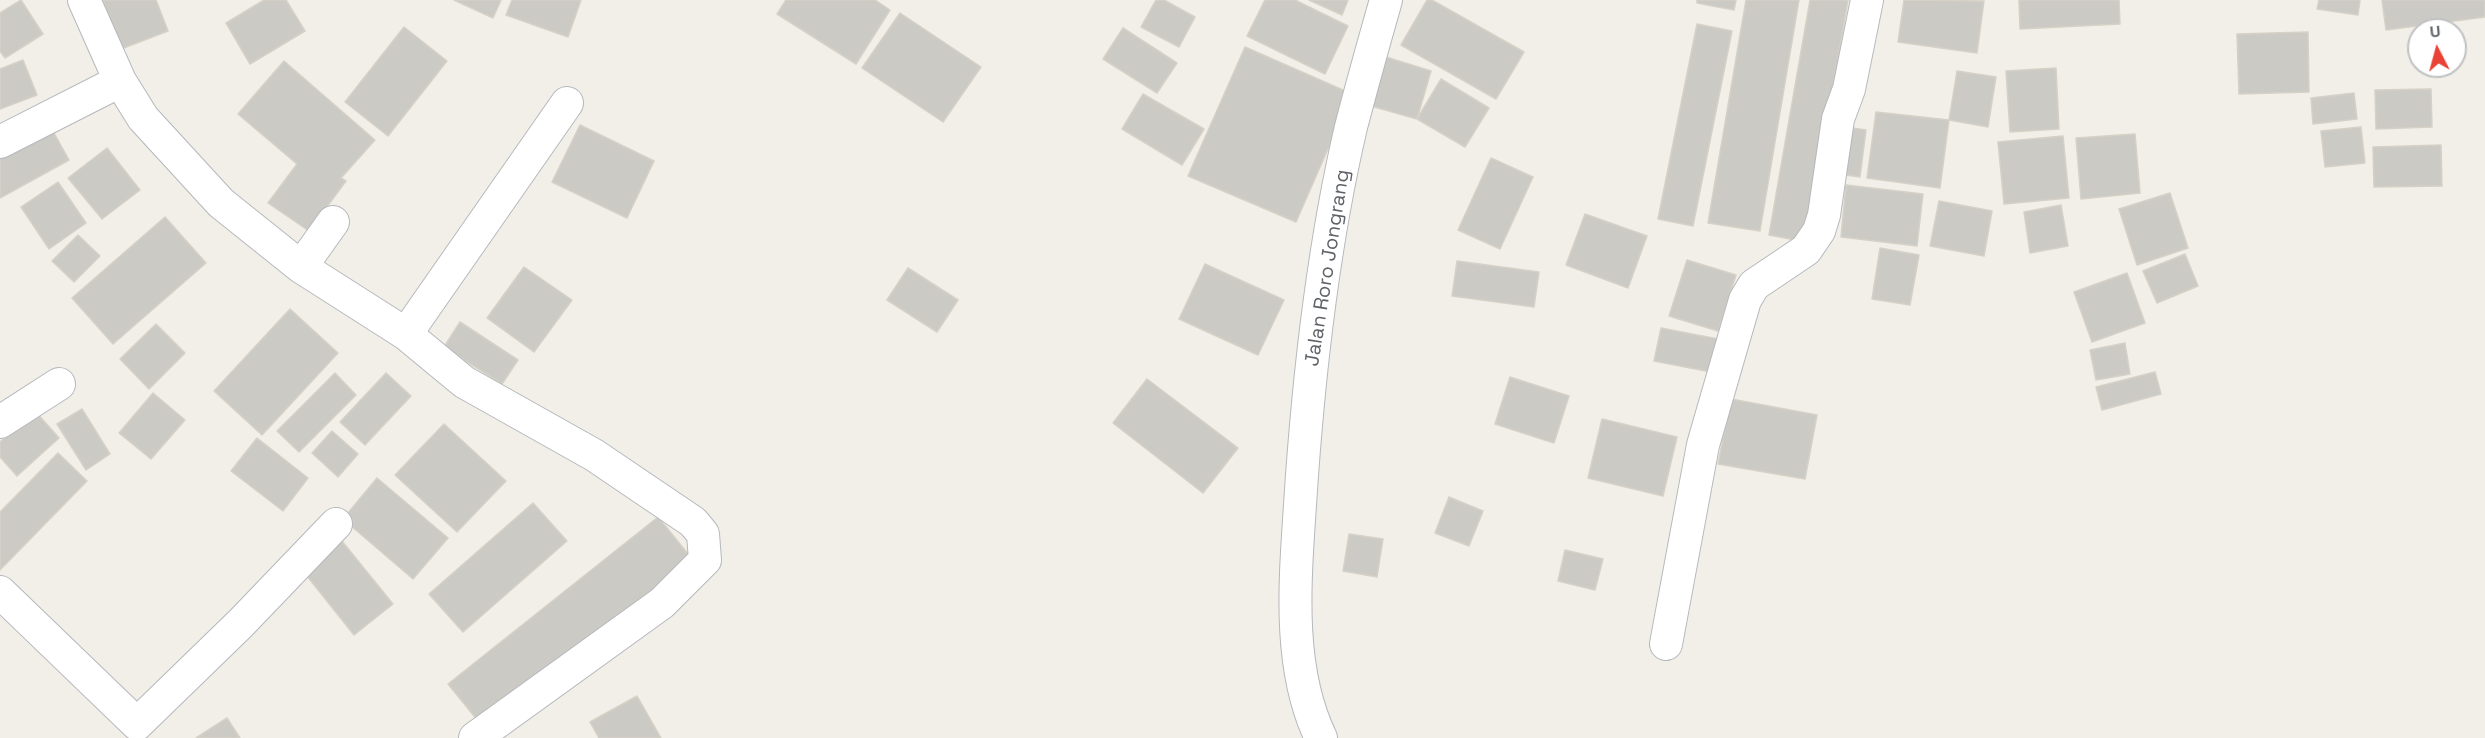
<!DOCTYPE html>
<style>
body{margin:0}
#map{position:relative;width:2485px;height:738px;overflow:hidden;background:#f1efe8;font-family:"Space Grotesk",sans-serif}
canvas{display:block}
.north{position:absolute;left:2407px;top:18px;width:60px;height:60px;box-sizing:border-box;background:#fff;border:2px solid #bfc1c3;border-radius:50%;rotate:354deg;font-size:16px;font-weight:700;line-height:24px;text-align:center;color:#5f6368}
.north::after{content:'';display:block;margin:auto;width:21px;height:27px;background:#ea4335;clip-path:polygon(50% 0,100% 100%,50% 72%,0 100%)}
</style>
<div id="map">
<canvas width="2485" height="738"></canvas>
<div class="north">U</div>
</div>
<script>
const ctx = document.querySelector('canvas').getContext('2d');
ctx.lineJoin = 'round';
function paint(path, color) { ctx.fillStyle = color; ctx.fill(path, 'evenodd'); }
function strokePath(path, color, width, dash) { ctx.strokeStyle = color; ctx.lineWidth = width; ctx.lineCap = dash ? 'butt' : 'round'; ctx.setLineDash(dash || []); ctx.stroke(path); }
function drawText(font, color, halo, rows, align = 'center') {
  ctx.font = font + ' "Space Grotesk",sans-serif'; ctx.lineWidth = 4.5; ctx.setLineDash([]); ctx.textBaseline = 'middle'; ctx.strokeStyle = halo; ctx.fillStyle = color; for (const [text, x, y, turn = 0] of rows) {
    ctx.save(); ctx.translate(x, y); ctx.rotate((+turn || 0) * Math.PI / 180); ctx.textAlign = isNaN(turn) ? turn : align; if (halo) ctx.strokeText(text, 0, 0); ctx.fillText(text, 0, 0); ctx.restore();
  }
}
const building = new Path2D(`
 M21,0L43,34L5,58L0,51V13Z
 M103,0H156L168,31L121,49Z
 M264,0H286L305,31L250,64L226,23Z
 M454,0H501L493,18Z
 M512,0H581L568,37L506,15Z
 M786,0H875L890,10L856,64L777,14Z
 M1156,0H1164L1195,17L1179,47L1141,27Z
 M1265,0H1295L1348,26L1325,74L1247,36Z
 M1309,0H1348L1342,15Z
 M1427,0H1432L1524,52L1496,99L1401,45Z
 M1697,0H1736L1734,10L1697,3Z
 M1746,0H1799L1760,231L1708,223Z
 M1810,0H1848L1806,242L1769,235Z
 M1904,0L1984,1L1977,53L1898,42Z
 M2019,0H2119L2120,24L2020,29Z
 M2319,0H2360L2358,15L2317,9Z
 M2382,0H2485V17L2386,30Z
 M900,13L981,67L943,122L862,68Z
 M1697,24L1732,31L1693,226L1658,219Z
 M404,27L447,61L388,136L345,102Z
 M1123,28L1177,63L1157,93L1103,59Z
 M2308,32L2309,92L2239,94L2237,34Z
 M1245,47L1352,94L1296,222L1188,176Z
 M1386,57L1431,71L1417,119L1371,106Z
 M23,60L37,95L0,109V69Z
 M284,61L375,140L341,178L346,181L309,231L268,203L297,164L238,114Z
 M2056,68L2059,129L2010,132L2006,71Z
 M1957,71L1996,77L1988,127L1949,120Z
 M1441,79L1489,108L1465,147L1417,119Z
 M2431,89L2432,127L2376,129L2375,90Z
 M2354,93L2357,119L2313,124L2311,98Z
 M1143,94L1204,129L1182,165L1122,129Z
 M1876,112L1949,120L1940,188L1867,178Z
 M49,124L69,160L0,198V151Z
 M580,125L654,161L627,218L552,182Z
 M1846,127L1866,130L1860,177L1839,174Z
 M2361,127L2365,163L2325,167L2321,131Z
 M2135,134L2140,193L2081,199L2076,138Z
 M2063,136L2069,198L2004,204L1998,142Z
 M2441,145L2442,186L2374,187L2373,147Z
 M107,148L140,190L102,219L68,178Z
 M1491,158L1533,177L1500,249L1458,230Z
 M58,182L86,223L49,249L21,207Z
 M1846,185L1923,194L1917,246L1841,237Z
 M2170,193L2188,248L2137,265L2119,209Z
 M1939,201L1992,211L1984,256L1930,246Z
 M2061,205L2068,246L2030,253L2024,212Z
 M1585,214L1647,236L1628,288L1566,265Z
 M165,217L206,263L113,344L72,298Z
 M78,235L100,256L74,282L52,261Z
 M1880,248L1919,255L1910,305L1872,299Z
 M2185,254L2198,286L2157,303L2143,271Z
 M1687,260L1736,275L1718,331L1669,316Z
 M1457,261L1539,272L1534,307L1452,296Z
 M1205,264L1284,300L1258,355L1179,319Z
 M524,267L572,300L534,352L487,318Z
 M908,268L958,300L937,332L887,300Z
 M2127,273L2145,323L2092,342L2074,292Z
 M290,309L338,353L262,435L214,391Z
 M460,322L518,360L502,384L444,347Z
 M156,324L185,353L149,389L120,359Z
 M1661,328L1718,339L1711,372L1654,361Z
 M2125,343L2130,374L2096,380L2090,350Z
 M2155,372L2161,394L2102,410L2096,387Z
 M335,373L356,395L299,452L277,431Z
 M386,373L411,396L365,445L340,422Z
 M1510,377L1569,396L1554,443L1495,424Z
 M1147,379L1238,448L1203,493L1113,423Z
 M153,393L185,420L151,459L119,433Z
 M1731,399L1817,415L1805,479L1718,464Z
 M82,409L110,454L86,470L57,424Z
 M35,411L59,438L17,476L0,457V442Z
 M1602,419L1677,437L1663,496L1588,478Z
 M444,424L506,481L457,532L395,475Z
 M332,431L358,454L338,477L312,453Z
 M257,438L308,478L283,511L231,471Z
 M58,453L87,481L0,570V512Z
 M377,478L448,538L413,579L343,519Z
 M1449,497L1483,511L1469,546L1435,533Z
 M533,503L567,541L463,632L429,594Z
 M658,517L693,560L483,727L448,684Z
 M1349,534L1383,539L1377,577L1343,571Z
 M337,535L393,604L354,635L299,566Z
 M1565,550L1603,559L1595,590L1558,581Z
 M637,696L661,738H599L590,722Z
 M227,718L240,738H196Z`);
const street = new Path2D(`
 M84,0L120,81L143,118L221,203L301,267L406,334L464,382L594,455L693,522L703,534L705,560L662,603L475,738
 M0,142L120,81
 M301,267L333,222
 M406,334L567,103
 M0,422L59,384
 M0,592L137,724L241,623L336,524
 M1666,644L1703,445L1745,300L1754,285L1806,250L1819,231L1824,215L1838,119L1849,89L1867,0
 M1321,738C1287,668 1295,581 1300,505C1308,379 1322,251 1351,127C1362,85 1374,42 1386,0`);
const streetNames = [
 ["Jalan Roro Jongrang",1328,268,-81]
];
paint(building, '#cccac5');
strokePath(building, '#d6d1c6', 1.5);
strokePath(street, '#b5b8bc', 34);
strokePath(street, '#fff', 32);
drawText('20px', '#5f6368', '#fff', streetNames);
</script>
